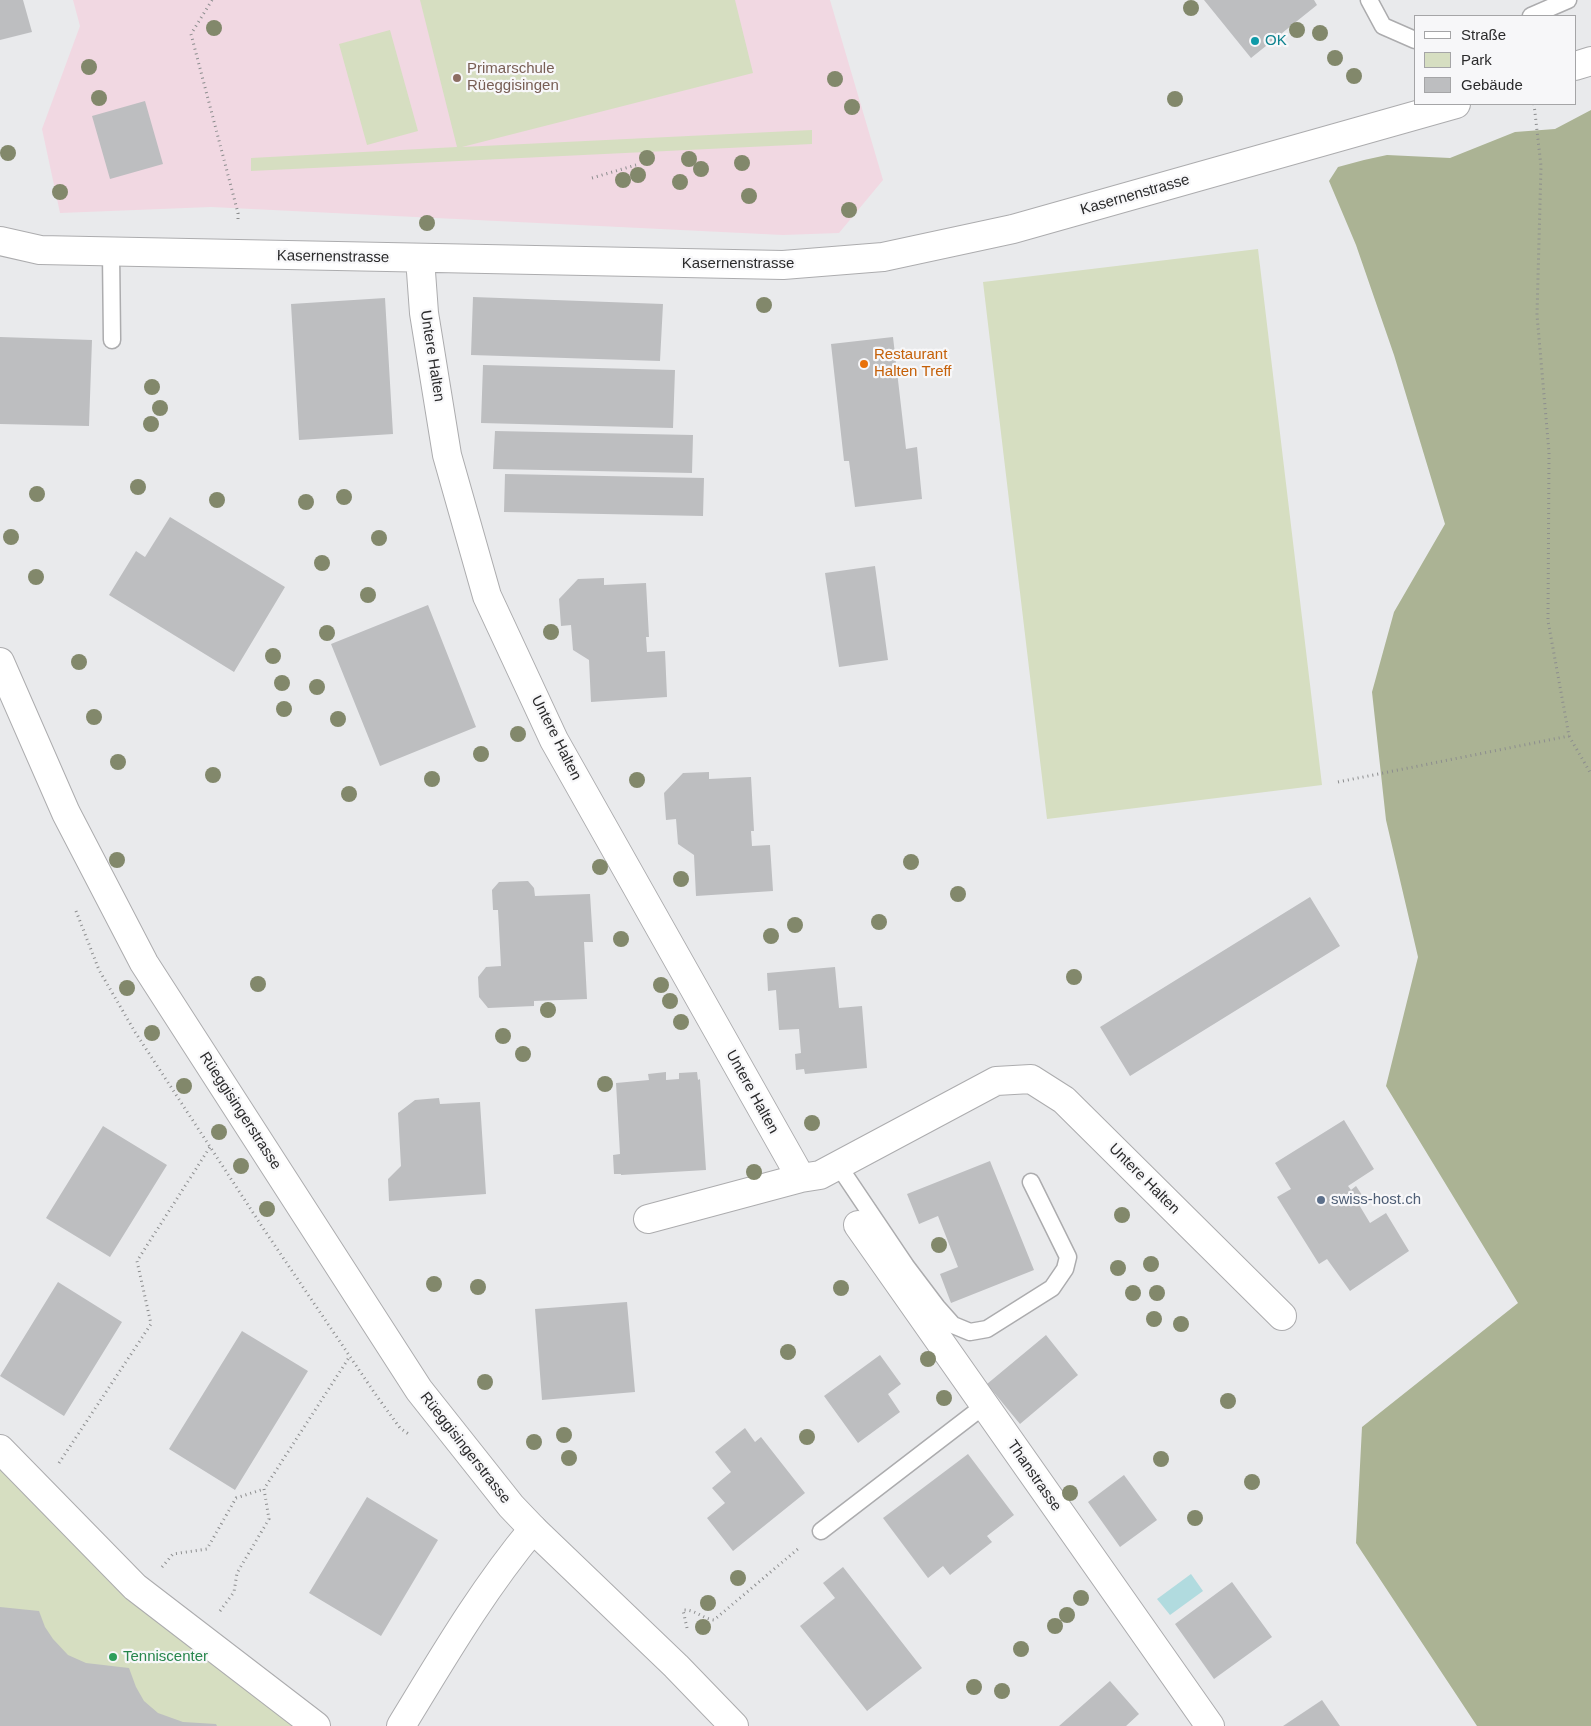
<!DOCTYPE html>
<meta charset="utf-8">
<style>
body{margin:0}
#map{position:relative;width:1591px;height:1726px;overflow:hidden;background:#e9eaec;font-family:Arial,sans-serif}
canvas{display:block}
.legend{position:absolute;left:1414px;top:15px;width:162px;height:90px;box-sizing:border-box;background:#f7f7f9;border:1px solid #a5a5a7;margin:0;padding:6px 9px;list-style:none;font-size:15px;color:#2b2b2c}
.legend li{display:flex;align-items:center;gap:10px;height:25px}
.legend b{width:25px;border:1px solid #a5a5a7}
</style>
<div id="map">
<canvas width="1591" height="1726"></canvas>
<ul class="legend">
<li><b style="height:6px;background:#fff"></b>Straße</li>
<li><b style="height:14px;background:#d6dec1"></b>Park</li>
<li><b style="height:14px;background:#bdbec0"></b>Gebäude</li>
</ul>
</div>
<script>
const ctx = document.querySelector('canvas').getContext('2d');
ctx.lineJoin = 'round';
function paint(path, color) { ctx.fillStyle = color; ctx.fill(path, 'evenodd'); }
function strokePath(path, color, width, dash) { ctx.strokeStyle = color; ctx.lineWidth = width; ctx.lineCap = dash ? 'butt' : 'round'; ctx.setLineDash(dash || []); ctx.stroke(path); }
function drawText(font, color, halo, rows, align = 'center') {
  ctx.font = font + ' Arial,sans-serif'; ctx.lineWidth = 4.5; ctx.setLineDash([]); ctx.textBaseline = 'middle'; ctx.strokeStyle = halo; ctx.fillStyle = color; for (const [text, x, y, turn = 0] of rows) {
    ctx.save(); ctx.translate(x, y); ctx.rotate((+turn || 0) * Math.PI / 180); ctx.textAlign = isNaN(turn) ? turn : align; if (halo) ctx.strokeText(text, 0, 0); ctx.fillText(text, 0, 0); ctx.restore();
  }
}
const education = new Path2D(`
 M73,0H830L883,180L839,233L783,235L211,207L60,213L42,129L80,26Z`);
const green = new Path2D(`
 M420,0H735L753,73L462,147L812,130V144L251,171V158L457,147Z
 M390,30L418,131L367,145L339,44Z
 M1258,249L1322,785L1047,819L983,282Z
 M0,1449L135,1587L316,1726H0Z`);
const forest = new Path2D(`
 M1591,110V1726H1477L1356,1543L1362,1427L1518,1303L1386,1086L1418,957L1386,820L1372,692L1394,612L1445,524L1394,355L1356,245L1329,181L1338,167L1364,160L1387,155L1450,158L1515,132L1555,129Z`);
const water = new Path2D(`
 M1191,1574L1203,1591L1170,1615L1157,1599Z`);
const building = new Path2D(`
 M0,0H23L32,32L0,40Z
 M1204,0H1314L1317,5L1251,58Z
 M145,101L163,164L110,179L92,116Z
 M473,297L663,304L660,361L471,355Z
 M385,298L393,434L299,440L291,304Z
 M0,337L92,340L89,426L0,424Z
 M893,337L906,449L917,447L922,499L855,507L849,461H844L831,344Z
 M483,365L675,370L673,428L481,423Z
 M495,431L693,435L692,473L493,469Z
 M505,474L704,478L703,516L504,512Z
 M170,517L285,587L234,672L109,595L136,551L145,557Z
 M875,566L888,660L839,667L825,573Z
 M604,578V585L646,583L649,637H646L647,652L665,651L667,697L591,702L589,660L573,650L571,625L561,626L559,599L578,579Z
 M428,605L476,727L380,766L331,644Z
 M709,772V779L751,777L754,831H751L752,846L770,845L773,891L696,896L694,855L678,844L676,819L666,820L664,793L683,773Z
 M528,881L534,888L535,896L590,894L593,942H584L587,999L534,1001V1006L488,1008L479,997L478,977L486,967L501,966L498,910H493L492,890L499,882Z
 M1310,897L1340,946L1130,1076L1100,1027Z
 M835,967L839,1008L862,1006L867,1068L805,1074L804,1069L796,1070L795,1054L801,1053L799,1029L779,1030L776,990L768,991L767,973Z
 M666,1072V1080L679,1079V1073L697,1072L698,1080L700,1079L706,1170L621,1175V1174H614L613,1155L620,1154L616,1083L649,1080L648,1074Z
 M439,1098L440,1104L480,1102L486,1194L389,1201L388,1179L401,1166L398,1113L415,1100Z
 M1344,1120L1374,1169L1348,1186L1351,1190L1356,1186L1364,1198L1358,1203L1370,1223L1386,1213L1409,1251L1350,1291L1327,1259L1319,1264L1277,1197L1291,1189L1275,1163Z
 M103,1126L167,1165L110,1257L46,1218Z
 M990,1161L1034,1270L951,1303L940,1274L958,1267L938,1216L919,1224L907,1194Z
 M58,1282L122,1322L64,1416L0,1376Z
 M627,1302L635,1392L542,1400L535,1309Z
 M242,1331L308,1371L235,1490L169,1449Z
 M1046,1335L1078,1375L1020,1424L987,1384Z
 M880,1355L901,1384L888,1394L900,1412L858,1443L824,1396Z
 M745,1428L755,1442L761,1437L805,1493L733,1551L707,1518L725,1503L712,1488L731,1472L715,1452Z
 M968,1454L1014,1515L987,1536L992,1542L950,1575L943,1566L928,1578L883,1518Z
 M1124,1475L1157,1520L1120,1547L1088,1502Z
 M367,1497L438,1540L381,1636L309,1593Z
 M843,1567L922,1668L867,1711L800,1626L835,1598L823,1583Z
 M1232,1582L1272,1637L1214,1679L1175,1624Z
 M0,1607L39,1611L45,1627L53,1639L68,1655L86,1663L129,1668L136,1687L144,1701L158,1713L183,1722L216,1724L217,1726H0Z
 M1110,1681L1139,1714L1126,1726H1059Z
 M1322,1700L1340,1726H1283Z`);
const path = new Path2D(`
 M212,0L191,34L238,213V220
 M1534,104L1541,166L1537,315L1549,452L1548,621L1569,736L1591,774
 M592,178L636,165
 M1338,782L1569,736
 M76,911L99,970L135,1032L265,1231L376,1395L400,1428L410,1435
 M59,1463L151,1324L137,1261L210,1147
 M162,1567L173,1554L207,1549L236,1498L264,1489
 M220,1611L234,1592L237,1573L269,1519L264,1489L350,1356
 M687,1628L683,1610C695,1609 703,1619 714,1620L799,1548`);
const lane = new Path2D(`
 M1369,0L1383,26L1415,40
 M1531,16L1568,0
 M111,252L112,340
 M838,1165L906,1266L937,1307L953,1325L970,1332L987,1329L1052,1288L1065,1269L1068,1257L1031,1182
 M821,1531L985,1405`);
const street = new Path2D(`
 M1575,66L1591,61
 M0,241L40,250L783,265L883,257L1013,229L1456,104
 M420,258L424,313L447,455L487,596L554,740L801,1178L820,1175L996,1081L1031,1079L1064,1100L1282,1316
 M648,1219L801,1178
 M858,1225L1210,1726
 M0,1449L135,1587L316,1726
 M401,1726C442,1659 482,1590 533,1529`);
const secondary = new Path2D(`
 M0,662L66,813L144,963L419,1390L511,1506L533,1529L676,1666L734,1726`);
const trees = [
 [1191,8],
 [214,28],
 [1297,30],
 [1320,33],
 [1335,58],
 [89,67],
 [1354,76],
 [835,79],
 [99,98],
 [1175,99],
 [852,107],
 [8,153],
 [647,158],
 [689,159],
 [742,163],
 [701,169],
 [638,175],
 [623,180],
 [680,182],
 [60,192],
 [749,196],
 [849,210],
 [427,223],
 [764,305],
 [152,387],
 [160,408],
 [151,424],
 [138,487],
 [37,494],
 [344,497],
 [217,500],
 [306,502],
 [11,537],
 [379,538],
 [322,563],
 [36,577],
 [368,595],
 [551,632],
 [327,633],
 [273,656],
 [79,662],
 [282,683],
 [317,687],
 [284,709],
 [94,717],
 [338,719],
 [518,734],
 [481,754],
 [118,762],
 [213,775],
 [432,779],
 [637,780],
 [349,794],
 [117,860],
 [911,862],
 [600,867],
 [681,879],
 [958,894],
 [879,922],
 [795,925],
 [771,936],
 [621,939],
 [1074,977],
 [258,984],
 [661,985],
 [127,988],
 [670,1001],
 [548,1010],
 [681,1022],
 [152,1033],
 [503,1036],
 [523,1054],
 [605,1084],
 [184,1086],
 [812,1123],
 [219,1132],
 [241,1166],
 [754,1172],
 [267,1209],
 [1122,1215],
 [939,1245],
 [1151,1264],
 [1118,1268],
 [434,1284],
 [478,1287],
 [841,1288],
 [1133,1293],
 [1157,1293],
 [1154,1319],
 [1181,1324],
 [788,1352],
 [928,1359],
 [485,1382],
 [944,1398],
 [1228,1401],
 [564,1435],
 [807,1437],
 [534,1442],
 [569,1458],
 [1161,1459],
 [1252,1482],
 [1070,1493],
 [1195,1518],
 [738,1578],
 [1081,1598],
 [708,1603],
 [1067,1615],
 [1055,1626],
 [703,1627],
 [1021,1649],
 [974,1687],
 [1002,1691]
];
const markers = [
 [1255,41,5,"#0f9aa8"],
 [457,78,5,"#8d6e63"],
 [864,364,5,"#e8710a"],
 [1321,1200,5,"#5c6f8a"],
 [113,1657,5,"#2e9e5b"]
];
const cultureNames = [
 ["OK",1265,41]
];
const educationNames = [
 ["Primarschule",467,69],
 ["Rüeggisingen",467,86]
];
const streetNames = [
 ["Kasernenstrasse",1135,195,-16],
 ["Kasernenstrasse",333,257,1],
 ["Kasernenstrasse",738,264],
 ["Untere Halten",432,356,81],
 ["Untere Halten",556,738,63],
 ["Untere Halten",752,1092,61],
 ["Rüeggisingerstrasse",240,1111,57],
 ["Untere Halten",1144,1179,45],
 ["Rüeggisingerstrasse",465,1448,52],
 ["Thanstrasse",1034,1476,55]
];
const foodNames = [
 ["Restaurant",874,355],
 ["Halten Treff",874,372]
];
const serviceNames = [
 ["swiss-host.ch",1331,1200]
];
const leisureNames = [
 ["Tenniscenter",123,1657]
];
paint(education, '#f1d8e2');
paint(green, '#d6dec1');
paint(forest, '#abb394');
paint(water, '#b1dbdf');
paint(building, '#bdbec0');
strokePath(lane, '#acacae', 19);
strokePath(street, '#acacae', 30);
strokePath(secondary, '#acacae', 30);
strokePath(path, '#8c8d8e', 3, [1, 4]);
strokePath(lane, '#fff', 16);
strokePath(street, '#fff', 28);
strokePath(secondary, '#fff', 28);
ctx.fillStyle = '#82886b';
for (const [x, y] of trees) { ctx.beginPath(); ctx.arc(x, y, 8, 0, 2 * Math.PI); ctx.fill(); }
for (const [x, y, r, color] of markers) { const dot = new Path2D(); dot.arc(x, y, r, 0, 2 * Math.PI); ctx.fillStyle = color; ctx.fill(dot); strokePath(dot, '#f7f7f9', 2); }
drawText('15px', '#0d838f', '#f7f7f9', cultureNames, 'left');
drawText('15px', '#785e54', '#f7f7f9', educationNames, 'left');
drawText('15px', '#2b2b2c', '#f7f7f9', streetNames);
drawText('15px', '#c56008', '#f7f7f9', foodNames, 'left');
drawText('15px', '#4e5e75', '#f7f7f9', serviceNames, 'left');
drawText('15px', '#27864d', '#f7f7f9', leisureNames, 'left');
</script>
